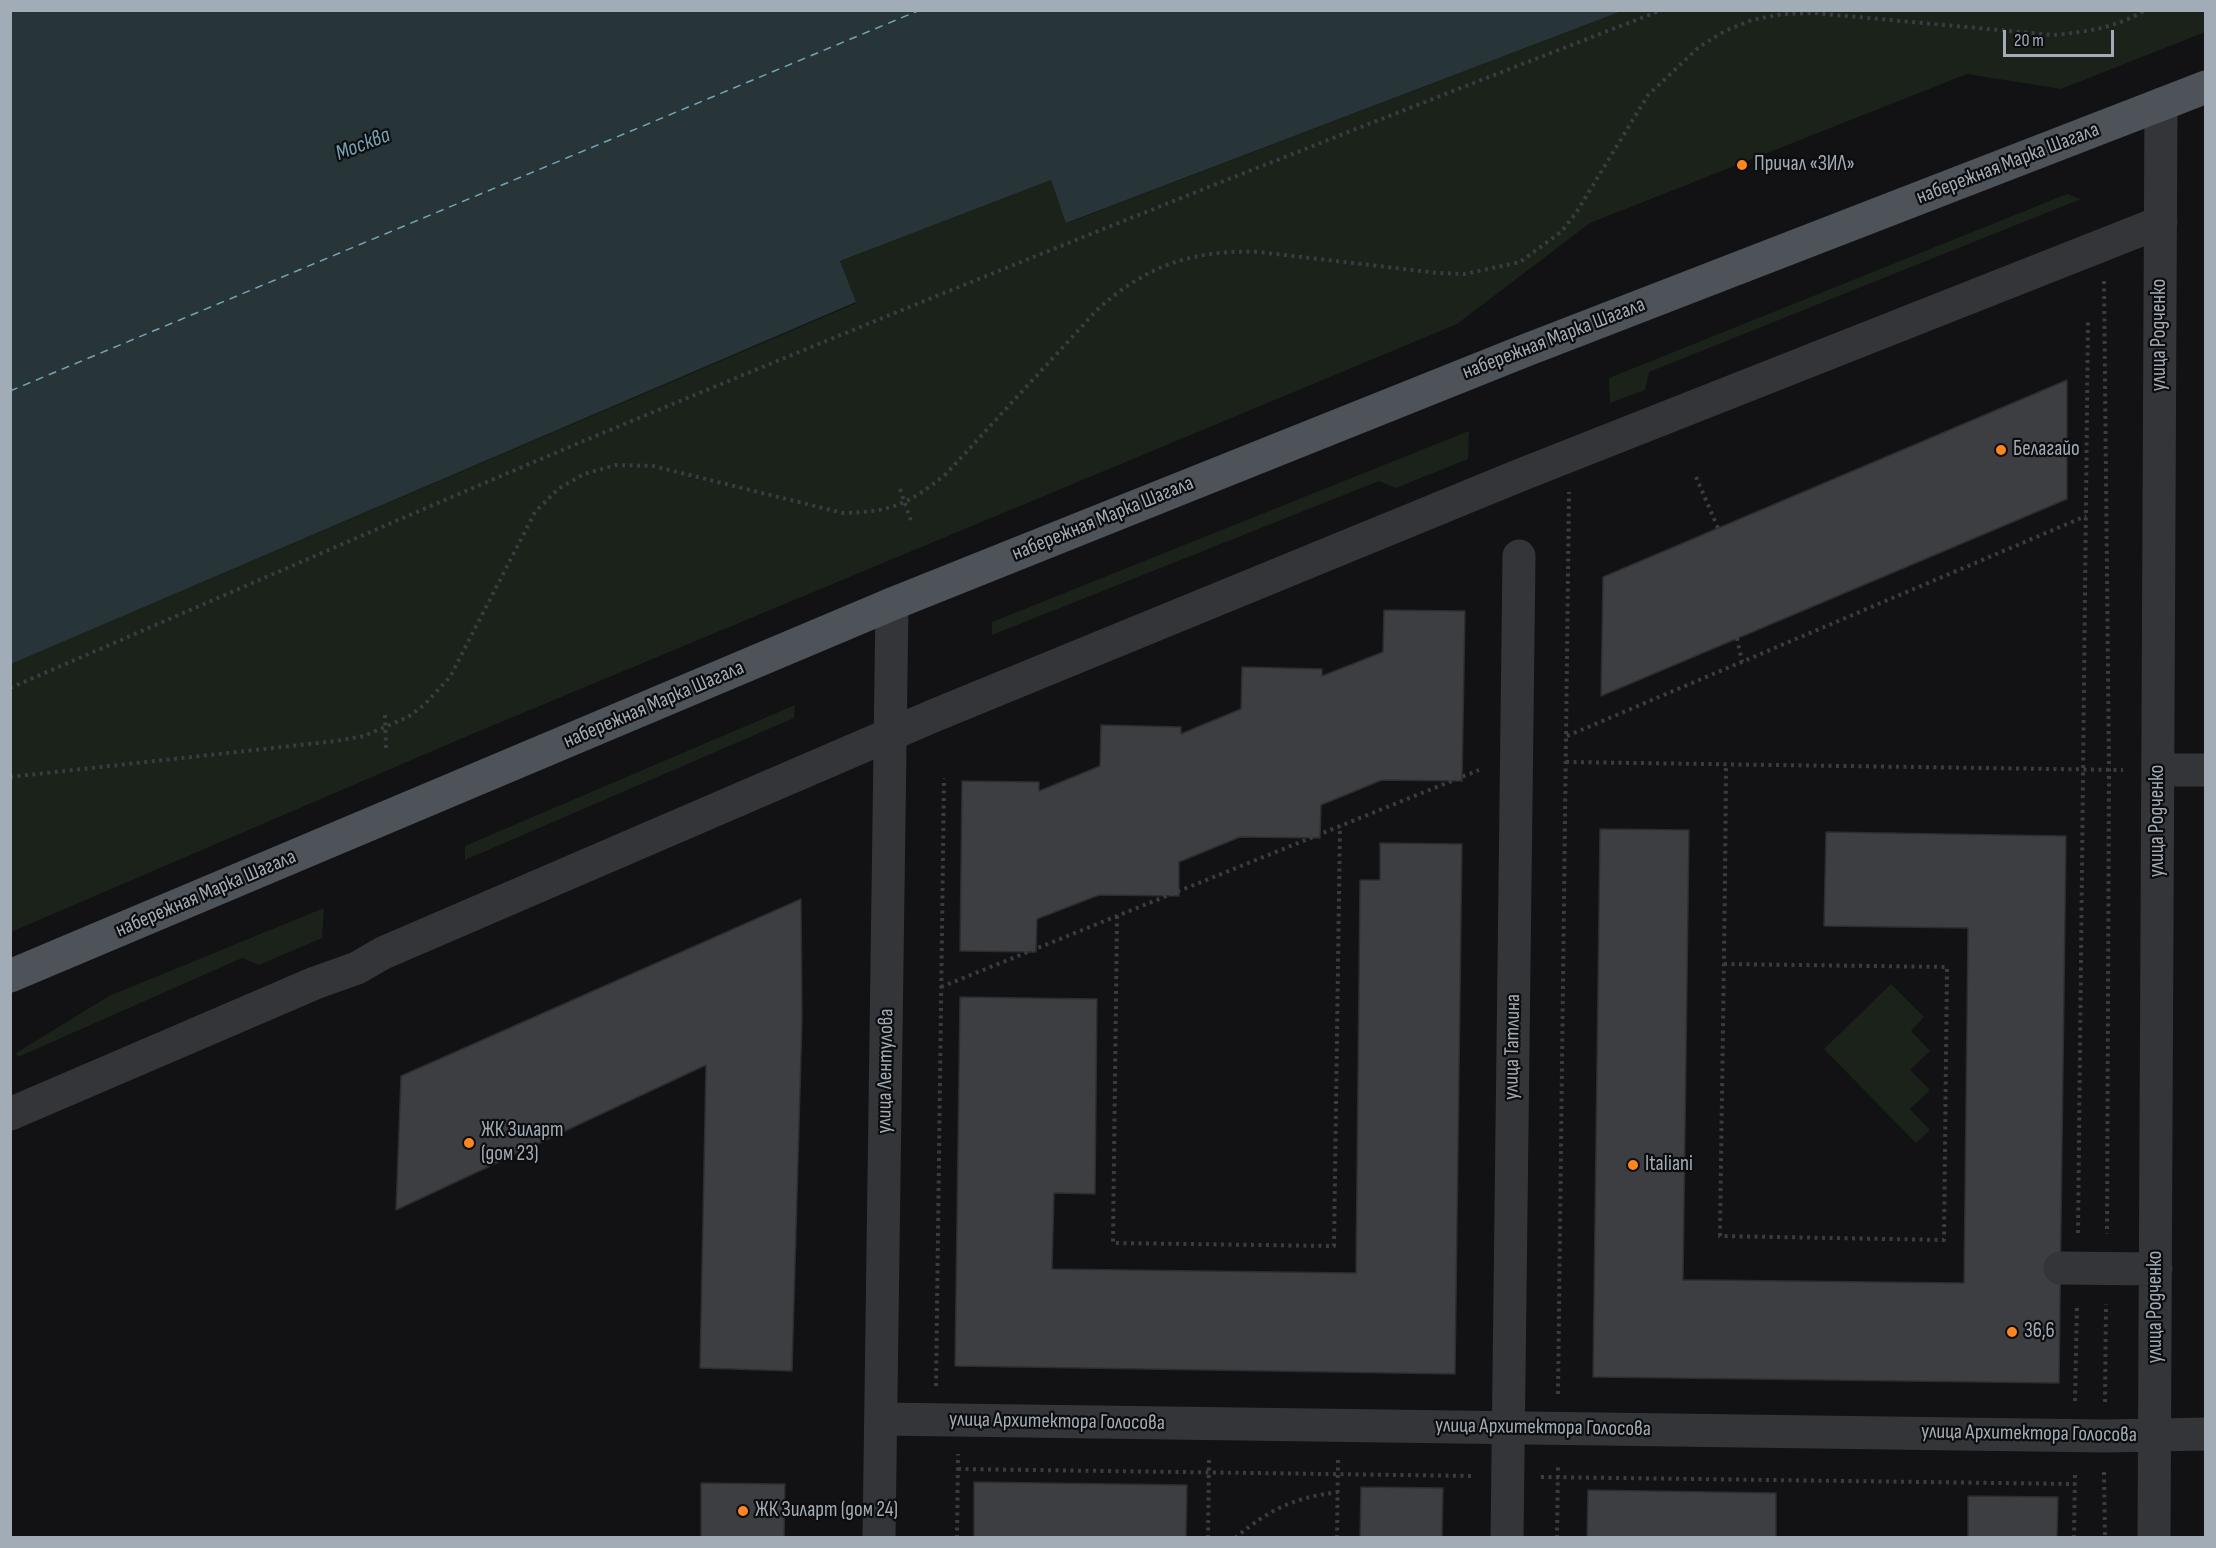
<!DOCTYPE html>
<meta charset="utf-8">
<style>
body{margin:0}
#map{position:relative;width:2216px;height:1548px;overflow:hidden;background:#121214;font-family:"Sofia Sans Condensed",sans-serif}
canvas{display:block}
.frame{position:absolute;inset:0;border:12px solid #a2acb6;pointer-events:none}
.scale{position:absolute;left:2003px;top:30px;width:111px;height:27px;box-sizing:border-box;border:3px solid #a2acb6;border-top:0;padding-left:8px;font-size:18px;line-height:21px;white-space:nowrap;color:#a2acb6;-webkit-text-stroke:4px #0d0d0f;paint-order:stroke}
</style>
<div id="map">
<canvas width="2216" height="1548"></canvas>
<div class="frame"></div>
<div class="scale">20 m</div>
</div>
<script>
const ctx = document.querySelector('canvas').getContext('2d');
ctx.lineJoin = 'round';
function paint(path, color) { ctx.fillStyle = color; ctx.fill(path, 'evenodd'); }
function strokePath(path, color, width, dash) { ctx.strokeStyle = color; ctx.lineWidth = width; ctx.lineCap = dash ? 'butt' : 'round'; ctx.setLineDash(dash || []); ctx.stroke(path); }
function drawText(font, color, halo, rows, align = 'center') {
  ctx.font = font + ' "Sofia Sans Condensed",sans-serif'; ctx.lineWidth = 4.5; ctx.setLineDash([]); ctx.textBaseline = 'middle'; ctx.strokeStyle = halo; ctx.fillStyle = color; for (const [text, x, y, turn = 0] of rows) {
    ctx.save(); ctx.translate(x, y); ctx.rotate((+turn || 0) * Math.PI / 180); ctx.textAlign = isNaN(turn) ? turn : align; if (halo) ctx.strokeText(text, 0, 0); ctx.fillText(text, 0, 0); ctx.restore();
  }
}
const green = new Path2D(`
 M1622,11H2205V32L2061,89L1967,74L1590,223L1457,324L465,737L11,932V664L856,303L840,261L1051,180L1067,223Z
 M2067,194L2081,199L1649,372L1645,390L1610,403L1609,378Z
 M1469,431L1468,459L1396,488L1379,481L992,635V622Z
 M795,705L794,718L465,860V846Z
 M324,908L322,938L259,965L242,958L18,1057L16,1053L109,996Z
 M1891,984L1924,1017L1911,1031L1930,1051L1910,1070L1930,1090L1910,1109L1930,1130L1916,1143L1824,1049Z`);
const water = new Path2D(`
 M11,10H1622V11L1066,223L1051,180L840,261L856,302L11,664Z`);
const ferry = new Path2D(`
 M10,391L920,10`);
const building = new Path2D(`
 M2067,380V499L1601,696L1603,577Z
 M1384,610L1465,611L1462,781L1382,780L1321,805L1320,838L1240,837L1179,862V896L1099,895L1037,919L1036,952L960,951L962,781L1039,782V791L1100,766L1101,725L1181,727V734L1195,728L1241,709L1242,667L1322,669V676L1383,652Z
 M1600,829L1689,830L1683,1280H1705L1964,1283L1968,928L1824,926L1826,832L2066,836L2059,1383L1593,1377Z
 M1380,843L1462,844L1455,1374L955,1366L960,997L1097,999L1095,1194L1054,1193L1052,1269L1356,1273L1360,880H1380Z
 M801,899L802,1020L792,1371L700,1368L706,1065L396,1210L401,1076Z
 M974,1482L1187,1485L1186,1538H974Z
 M701,1483L785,1484L784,1538H701Z
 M1361,1487L1443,1488L1442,1538H1360Z
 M1588,1490L1776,1493V1538H1587Z
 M1968,1496L2058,1497L2057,1538H1968Z`);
const path = new Path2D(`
 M2104,281L2109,770L2107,1234
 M1696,477L1718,528
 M900,489L911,521
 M1737,638L1742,662
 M10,688C200,606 389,523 579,443C938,293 1299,150 1662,10
 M385,715L386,749
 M1567,736L2086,516
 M1566,762L2123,770
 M10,777L336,741L364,736L408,717L424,705L450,677L535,512L558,489L584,474L616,465L653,466L843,513C891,512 909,504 946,474L1097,310C1145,266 1194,249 1259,252L1438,273L1465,274L1520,262L1561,232L1576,213L1648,95L1699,47L1725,31L1752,20L1783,14L1814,13L2053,35C2086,32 2116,28 2145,10
 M1117,916L1113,1243L1334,1246L1340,826
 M1724,964L1947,967L1944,1240L1720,1236C1722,1079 1725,922 1726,764
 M941,987L1479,770
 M2078,1233L2088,319
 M936,1386L944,778
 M1558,1394L1569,492
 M2075,1401L2077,1304
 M2105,1402L2106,1304
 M958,1469L1474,1476
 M2104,1472L2105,1538
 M1541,1477L2075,1484
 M957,1538L958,1454
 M1208,1538L1209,1457
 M1235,1538C1270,1509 1293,1498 1338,1492
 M1337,1538L1338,1460
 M1557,1538L1558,1464
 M2074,1538L2075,1472`);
const minor = new Path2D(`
 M2158,770H2206
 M10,1114L315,983L357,968L383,953L933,716L1518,476L2161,222
 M2060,1268L2156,1269
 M881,1419L2104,1436L2206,1434
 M879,1538L892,604
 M1507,1538L1519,556
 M2154,1538L2161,104`);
const major = new Path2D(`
 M10,976L892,604L1524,351L2206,87`);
const markers = [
 [1742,165,6,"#ff861f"],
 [2001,450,6,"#ff861f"],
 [469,1143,6,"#ff861f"],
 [1633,1165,6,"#ff861f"],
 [2012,1332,6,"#ff861f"],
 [743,1511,6,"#ff861f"]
];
const streetNames = [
 ["набережная Марка Шагала",2008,164,-21],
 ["улица Родченко",2160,335,-90],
 ["набережная Марка Шагала",1554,339,-21],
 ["набережная Марка Шагала",1103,519,-22],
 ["набережная Марка Шагала",654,705,-23],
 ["улица Родченко",2158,821,-90],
 ["набережная Марка Шагала",206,894,-23],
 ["улица Татлина",1513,1047,-89],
 ["улица Лентулова",886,1071,-89],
 ["улица Родченко",2156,1307,-90],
 ["улица Архитектора Голосова",1057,1422,1],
 ["улица Архитектора Голосова",1543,1428,1],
 ["улица Архитектора Голосова",2029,1434,1]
];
const poiNames = [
 ["Причал «ЗИЛ»",1754,165],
 ["Белагайо",2013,450],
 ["ЖК Зиларт",481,1131],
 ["(дом 23)",481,1155],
 ["Italiani",1645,1165],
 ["36,6",2024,1332],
 ["ЖК Зиларт (дом 24)",755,1511]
];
const waterNames = [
 ["Москва",363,145,-21]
];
paint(green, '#1a221a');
paint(water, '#273539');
strokePath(ferry, '#75a4b5', 1.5, [8, 6]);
paint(building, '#3c3e42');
strokePath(building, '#2c2d30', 1.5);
strokePath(path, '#393c40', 4, [3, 4.5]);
strokePath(minor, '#333539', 33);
strokePath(major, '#4e5359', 33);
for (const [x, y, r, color] of markers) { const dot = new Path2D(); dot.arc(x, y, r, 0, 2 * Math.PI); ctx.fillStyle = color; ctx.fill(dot); strokePath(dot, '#0d0d0f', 2); }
drawText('21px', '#a2acb6', '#0d0d0f', streetNames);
drawText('21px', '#a2acb6', '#0d0d0f', poiNames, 'left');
drawText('italic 22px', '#75a4b5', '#0d0d0f', waterNames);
</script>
